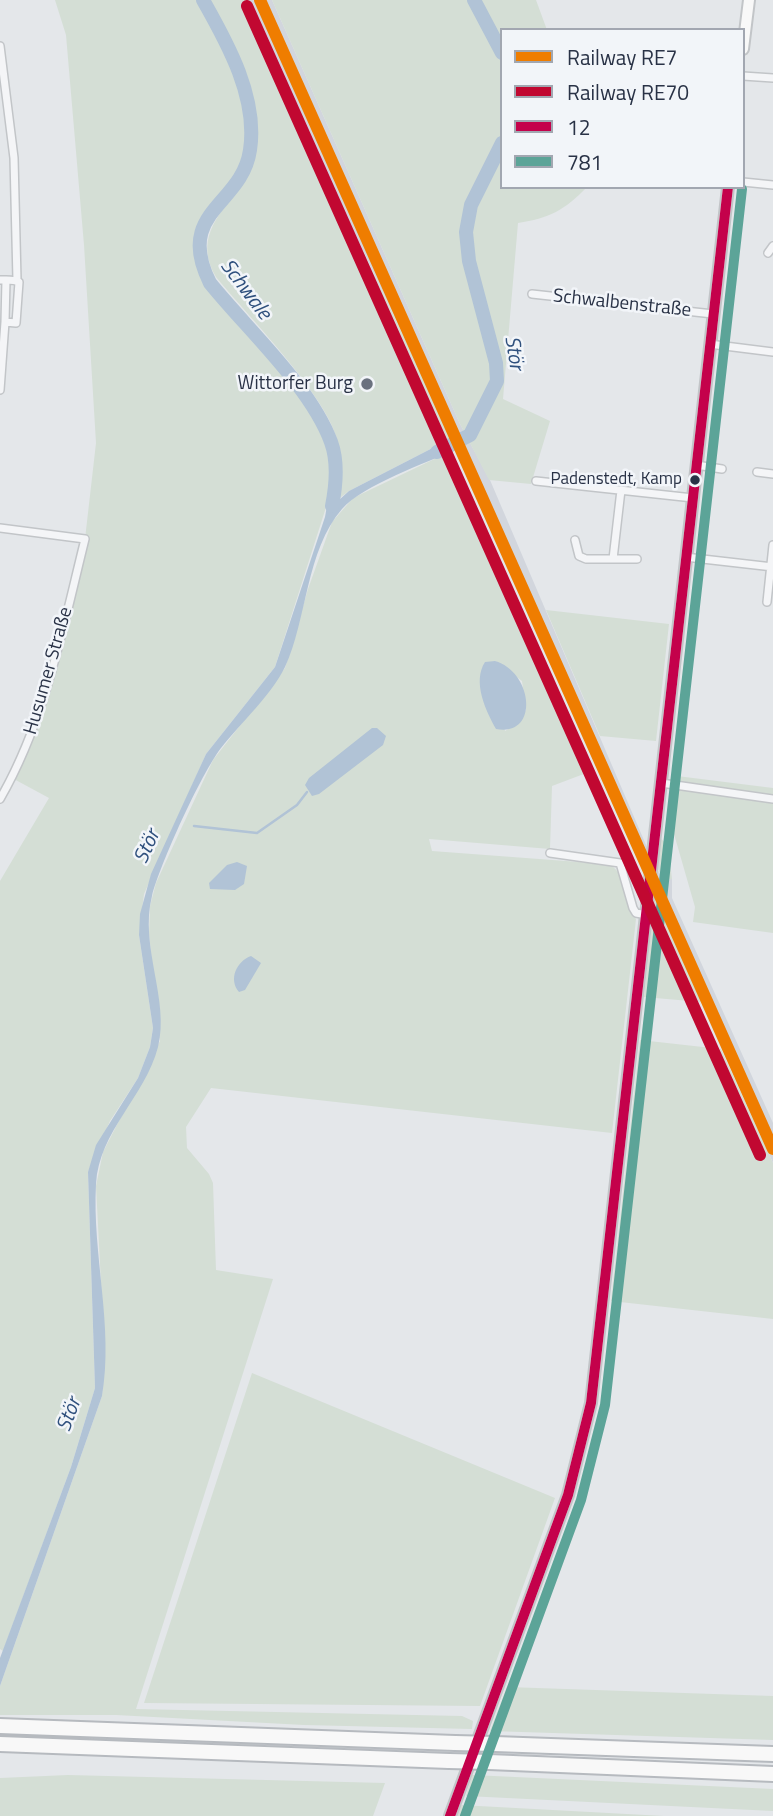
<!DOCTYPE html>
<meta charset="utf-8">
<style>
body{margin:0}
#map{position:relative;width:773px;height:1816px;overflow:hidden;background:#e4e7ea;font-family:"Titillium Web",sans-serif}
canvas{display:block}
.legend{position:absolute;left:500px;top:28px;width:245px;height:161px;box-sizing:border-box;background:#f2f5f9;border:2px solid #a2a7b1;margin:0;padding:9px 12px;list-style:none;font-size:21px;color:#293246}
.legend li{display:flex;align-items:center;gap:14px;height:35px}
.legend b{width:35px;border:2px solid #a2a7b1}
</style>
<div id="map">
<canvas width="773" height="1816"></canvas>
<ul class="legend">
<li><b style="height:9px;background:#ef7d00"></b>Railway RE7</li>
<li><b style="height:9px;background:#c10831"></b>Railway RE70</li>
<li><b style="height:9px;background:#c4014b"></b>12</li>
<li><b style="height:9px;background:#5ca498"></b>781</li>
</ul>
</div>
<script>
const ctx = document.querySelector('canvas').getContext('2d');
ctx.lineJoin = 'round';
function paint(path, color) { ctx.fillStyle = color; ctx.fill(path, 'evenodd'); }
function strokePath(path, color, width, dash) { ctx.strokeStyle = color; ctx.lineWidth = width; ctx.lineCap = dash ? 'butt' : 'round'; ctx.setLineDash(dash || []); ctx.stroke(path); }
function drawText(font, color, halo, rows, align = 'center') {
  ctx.font = font + ' "Titillium Web",sans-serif'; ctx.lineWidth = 5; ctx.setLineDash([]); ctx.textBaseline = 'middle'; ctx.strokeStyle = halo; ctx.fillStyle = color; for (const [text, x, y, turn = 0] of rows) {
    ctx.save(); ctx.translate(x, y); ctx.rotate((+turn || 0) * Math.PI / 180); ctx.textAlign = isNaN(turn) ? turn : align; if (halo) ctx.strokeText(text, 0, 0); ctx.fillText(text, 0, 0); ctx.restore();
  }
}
const built = new Path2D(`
 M249,0H272L460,424L490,480L649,852L663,880L672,879V898L773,1123V1163L454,442L289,95Z`);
const green = new Path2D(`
 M55,0H249L289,95L452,438L349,491L337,500C337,479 343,457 336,436C322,391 248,316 216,277C195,241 216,219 237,189C244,179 249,166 255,155L250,153L235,184L213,208L199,238V262L210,283L318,415L316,421L331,460L329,498L275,667L206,754L144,894L139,935L153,1028L150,1047L138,1078L110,1121L88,1172L95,1388L71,1467L3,1651L0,1649V881L49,798L12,778L28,743L85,539L96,443L84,245L66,35Z
 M272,0H536L547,30H502V187H587C564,211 549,218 518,223L503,399L550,421L531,484L489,480L460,424Z
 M451,451L589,772L552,786L550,849L429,839L432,851L606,864C628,869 623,902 636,919L612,1133L211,1088L186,1127L187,1148L209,1174L213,1183L216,1270L273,1279L136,1709L462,1716L473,1721L472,1729L304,1725L116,1715H0V1686L102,1396L105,1361L96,1186L103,1152L160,1041L149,934L150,906L156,883L213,760L285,668L308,589L332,522L353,498ZM495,661L522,681L526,710L516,724L505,731Z
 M546,610L669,624L656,741L600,736Z
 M677,776L773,788V933L693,922L695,907L674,834Z
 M660,838L668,845L672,879L663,880L658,869Z
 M655,895L701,1002L644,997Z
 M640,1040L721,1049L773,1163V1319L611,1301Z
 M252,1373L555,1498L480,1706L144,1703Z
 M507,1687L773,1696V1740L490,1731Z
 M68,1775L385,1783L373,1816H0V1778Z
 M472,1775L773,1789V1811L466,1796Z
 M460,1805L664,1816H456Z`);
const water = new Path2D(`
 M452,438L457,449C426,463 363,485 342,509C306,550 307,620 285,667C272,694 240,724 221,748C201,774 160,864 152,896C139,946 170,1000 158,1047C145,1097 99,1131 96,1184C92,1254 114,1327 102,1396L0,1686V1658L71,1467L95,1388L88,1172L96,1145L138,1078L150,1047L153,1028L139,935L140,914L151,874L206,754L275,667L325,517L330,489H338L339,500L349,491Z
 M495,661C533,672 540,737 496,729C486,711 472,682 485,662Z
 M372,728H377L386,736L383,745L319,794L312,796L305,785L309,778Z
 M237,862L247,866L244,884L235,890L210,889L209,883L227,865Z
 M251,956L261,963L245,990L239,992C228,979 237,961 251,956Z`);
const stream = new Path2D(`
 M194,826L257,833L297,805L307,792`);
const river = new Path2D(`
 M203,0C228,44 258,98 250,150C242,206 174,211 210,283C247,329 311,387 331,442C338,461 336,486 332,506
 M474,0L502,53
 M437,452L470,435L497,381L496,363L469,261L466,232L471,205L502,143`);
const street = new Path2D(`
 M0,46L14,158L17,280
 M743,76L773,78
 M743,182L773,185
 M768,253L773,246
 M0,280C6,280 14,279 19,282L16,323L5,322L6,280
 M532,294L713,314
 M709,344L773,352
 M0,390L5,322
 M696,465L722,469
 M757,472L773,474
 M536,481L693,498
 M0,528L85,539C63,627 46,719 0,799
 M575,540L579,556L586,559H637
 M685,557L773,567
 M613,559L621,490
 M767,602L773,545
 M661,783L773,799
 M550,853L620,863L633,908L636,913L647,915`);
const secondary = new Path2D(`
 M743,49L749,0
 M450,1816L568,1495L591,1403L728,187`);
const highway = new Path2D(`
 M0,1726L455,1743
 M0,1744L449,1761
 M495,1744L773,1754
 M489,1762L773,1774`);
const highwayBridge = new Path2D(`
 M455,1743L495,1744
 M449,1761L489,1762`);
const bus1 = new Path2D(`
 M450,1816L568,1495L591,1403L728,187`);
const bus2 = new Path2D(`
 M465,1816L581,1500L605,1405L742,189`);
const rail1 = new Path2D(`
 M260,0L773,1149`);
const rail2 = new Path2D(`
 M247,6L760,1155`);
const markers = [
 [367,384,7,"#6a717f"],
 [695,480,6,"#293246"]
];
const busNames = [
 ["Padenstedt, Kamp",682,480]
];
const streetNames = [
 ["Schwalbenstraße",622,304,6],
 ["Husumer Straße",49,671,-74]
];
const poiNames = [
 ["Wittorfer Burg",353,384]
];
const waterNames = [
 ["Schwale",245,290,53],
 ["Stör",513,353,81],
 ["Stör",148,847,-66],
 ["Stör",70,1415,-70]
];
paint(built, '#d2d6dd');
paint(green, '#d4ded5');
paint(water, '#b1c3d6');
strokePath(stream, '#b1c3d6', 2.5);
strokePath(river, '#b1c3d6', 14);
strokePath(street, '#c2c5c8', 10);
strokePath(secondary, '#c2c5c8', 14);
strokePath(highway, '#b6babf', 18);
strokePath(street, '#f4f5f7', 7);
strokePath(secondary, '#f8f8f8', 10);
strokePath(highway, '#f8f8f8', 14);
strokePath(highwayBridge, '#b6babf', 18, []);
strokePath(highwayBridge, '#f8f8f8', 14);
strokePath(bus1, '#c4014b', 10);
strokePath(bus2, '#5ca498', 10);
strokePath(rail1, '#ef7d00', 12);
strokePath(rail2, '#c10831', 12);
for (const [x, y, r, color] of markers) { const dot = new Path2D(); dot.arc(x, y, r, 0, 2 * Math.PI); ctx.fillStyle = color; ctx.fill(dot); strokePath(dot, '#f2f5f9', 2.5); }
drawText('17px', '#293246', '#f2f5f9', busNames, 'right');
drawText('19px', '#293246', '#f2f5f9', streetNames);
drawText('19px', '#293246', '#f2f5f9', poiNames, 'right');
drawText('italic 21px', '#2f507d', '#f2f5f9', waterNames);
</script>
